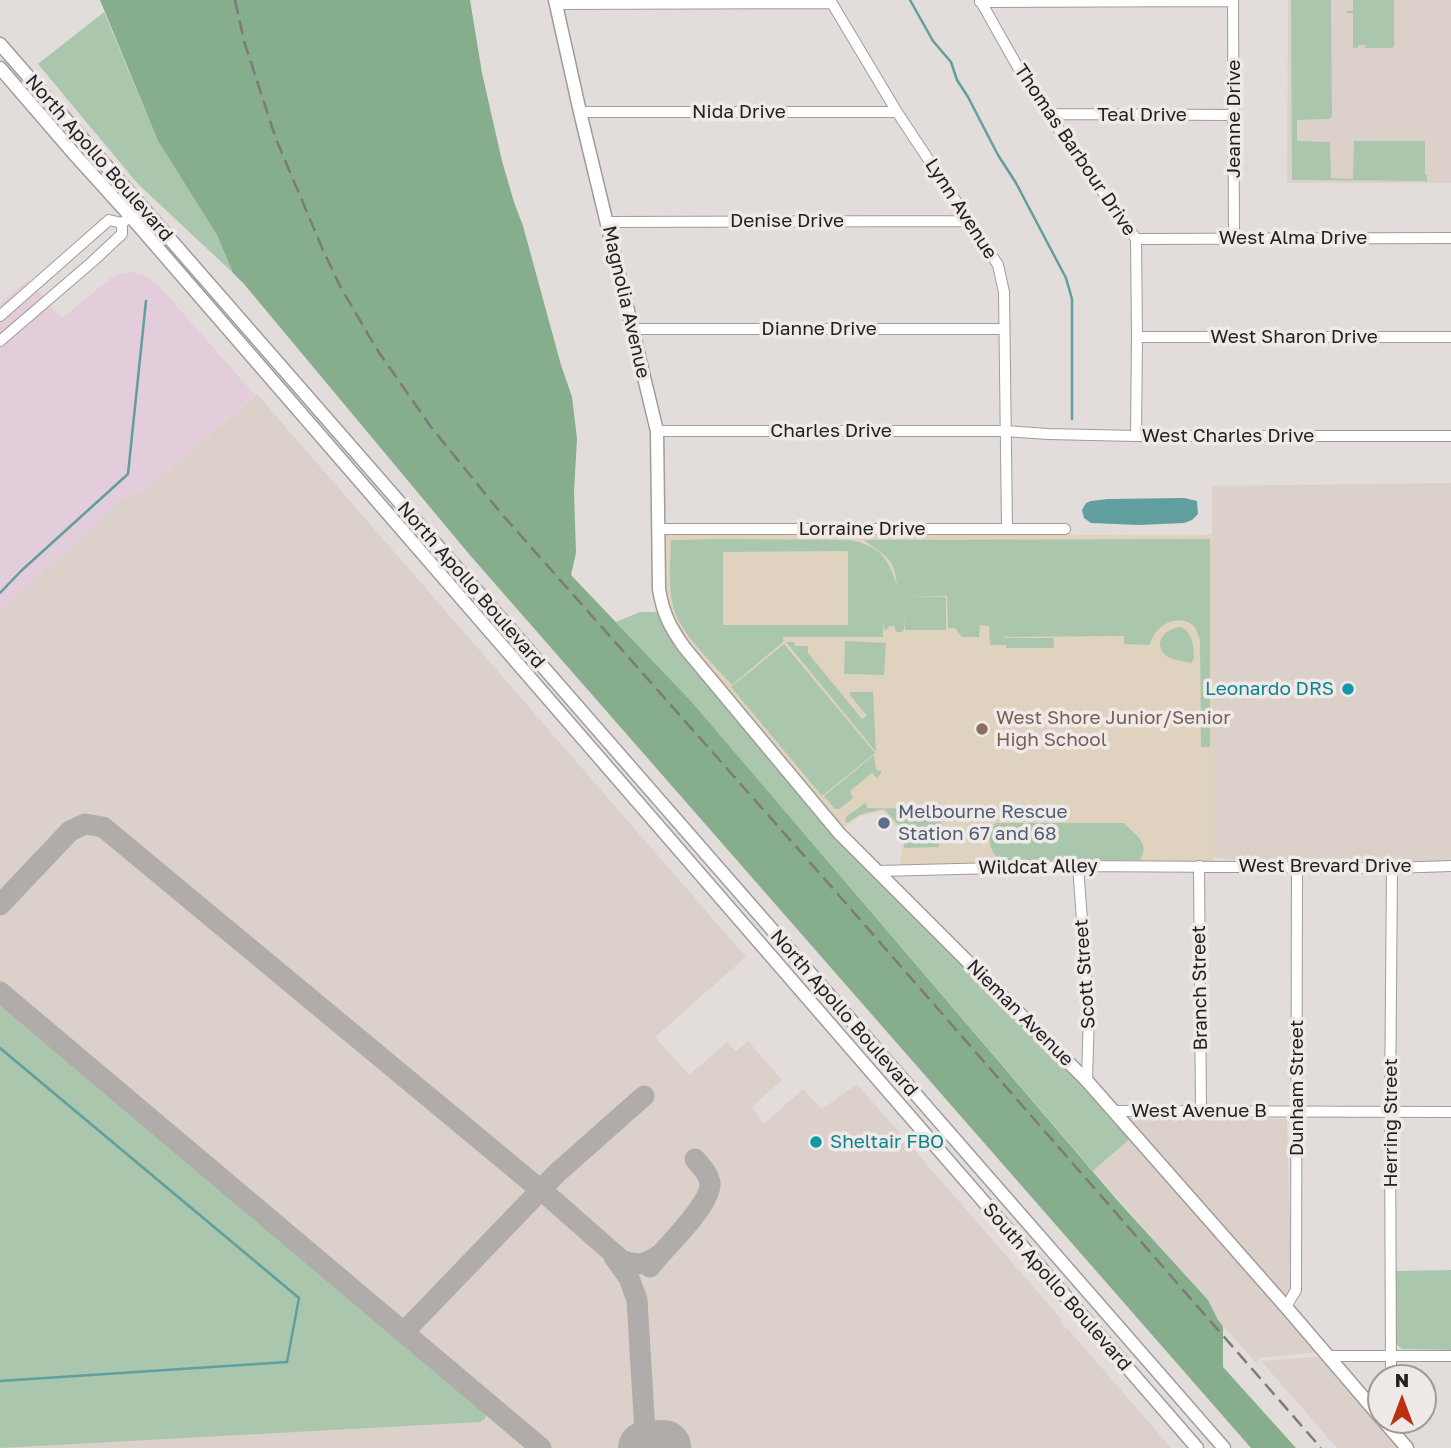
<!DOCTYPE html>
<style>
body{margin:0}
#map{position:relative;width:1451px;height:1448px;overflow:hidden;background:#e2dddb;font-family:"Golos Text",sans-serif}
canvas{display:block}
.north{position:absolute;left:1367px;top:1364px;width:70px;height:70px;box-sizing:border-box;background:#efeae8;border:2px solid #9d9a98;border-radius:50%;rotate:0deg;font-size:19px;font-weight:700;line-height:28px;text-align:center;color:#232221}
.north::after{content:'';display:block;margin:auto;width:24px;height:32px;background:#bb3011;clip-path:polygon(50% 0,100% 100%,50% 72%,0 100%)}
</style>
<div id="map">
<canvas width="1451" height="1448"></canvas>
<div class="north">N</div>
</div>
<script>
const ctx = document.querySelector('canvas').getContext('2d');
ctx.lineJoin = 'round';
function paint(path, color) { ctx.fillStyle = color; ctx.fill(path, 'evenodd'); }
function strokePath(path, color, width, dash) { ctx.strokeStyle = color; ctx.lineWidth = width; ctx.lineCap = dash ? 'butt' : 'round'; ctx.setLineDash(dash || []); ctx.stroke(path); }
function drawText(font, color, halo, rows, align = 'center') {
  ctx.font = font + ' "Golos Text",sans-serif'; ctx.lineWidth = 7; ctx.setLineDash([]); ctx.textBaseline = 'middle'; ctx.strokeStyle = halo; ctx.fillStyle = color; for (const [text, x, y, turn = 0] of rows) {
    ctx.save(); ctx.translate(x, y); ctx.rotate((+turn || 0) * Math.PI / 180); ctx.textAlign = isNaN(turn) ? turn : align; if (halo) ctx.strokeText(text, 0, 0); ctx.fillText(text, 0, 0); ctx.restore();
  }
}
const built = new Path2D(`
 M1288,0H1451V183H1287Z
 M257,394L746,957L655,1037L689,1075L727,1042L736,1051L748,1041L782,1080L752,1107L764,1124L803,1089L822,1109L857,1084L1062,1320L1060,1322L1067,1329H1068L1171,1448H0V507L66,552L123,499L149,487Z
 M1451,483V867H1297L1212,857V486Z
 M1126,1118L1287,1119L1292,1289L1285,1300Z
 M1131,1138L1319,1352L1259,1358L1257,1363L1266,1374L1218,1320L1208,1300L1093,1171Z
 M1327,1356L1407,1448H1337L1261,1361Z`);
const industrial = new Path2D(`
 M133,272L144,275L159,286L255,395L149,487L123,499L0,613V304L28,280L62,318L111,278L120,274Z`);
const education = new Path2D(`
 M659,534L1213,535V866L899,870L902,851V833L883,811L861,816L847,825L839,833L684,647L662,608Z`);
const green = new Path2D(`
 M1291,0H1331L1332,116L1330,119L1297,120V141L1330,142L1331,178L1353,179L1354,141H1425V175H1427V181L1292,180Z
 M1353,0H1394V46L1392,48H1365V45H1358V48H1353V13H1347V11H1353Z
 M104,12L158,141L217,235L233,273L138,184L38,64Z
 M719,539L849,540C879,545 889,558 897,587C895,556 884,556 864,540L1210,539V747H1201L1200,640C1199,638 1197,631 1196,629C1182,610 1153,625 1150,645L1124,644V636L1006,637L1003,635L1005,638H1053L1054,648H1006V645H990L989,626L980,625L979,637H962L955,628H948L947,596H905L946,597V630H905L904,618V630L902,632H896L894,626H889L888,629L884,630L883,621V637H783V642L732,685C713,663 680,634 673,606C668,584 670,562 671,540ZM848,551V625H723V552Z
 M640,612H659L836,836L1083,1083V1086H1085L1131,1138L1093,1171L691,701L616,622Z
 M1181,627C1194,634 1193,646 1194,659L1191,663C1183,661 1170,660 1164,654C1153,640 1167,628 1181,627Z
 M845,641L886,643L884,675L844,674Z
 M786,642H794L795,646H808V653L862,719L867,716L850,695V692H873L876,752Z
 M784,644L875,753L822,796L731,687Z
 M874,755L876,770L881,771V773L877,778L872,773L850,791L853,798L839,809H835L824,796Z
 M935,802L941,815L939,847L904,848V831L884,809L861,814L847,823L845,821L847,816L864,804L866,803L867,808L934,809Z
 M995,823H1124C1135,835 1151,843 1140,860H1001C988,852 987,836 995,823Z
 M0,1006L480,1406L486,1414L485,1419L480,1422L0,1448Z
 M1451,1270V1350L1402,1349L1396,1344V1271Z`);
const forest = new Path2D(`
 M100,0H470L482,73L502,161L514,202L523,226L561,365L572,397L577,439L574,492L576,553L571,575L691,701L1118,1201L1208,1300L1218,1320L1223,1326V1367L1296,1448H1251L469,554L244,284L233,273L217,235L158,141Z`);
const water = new Path2D(`
 M1184,498L1197,501L1198,514L1192,520L1184,523L1139,525L1091,523L1084,518L1082,510L1086,503L1091,501L1108,499Z`);
const stream = new Path2D(`
 M910,0L933,41L951,62L957,80L968,97L998,155L1016,183L1066,278L1072,299V419
 M0,593L21,571L128,474L146,301
 M0,1048L299,1298L287,1362L0,1381`);
const taxiway = new Path2D(`
 M0,905L70,831L85,824L103,827L554,1201L621,1260C636,1266 645,1265 658,1256
 M0,992L541,1448
 M614,1257L629,1278L637,1300L646,1448
 M650,1267C663,1249 713,1204 710,1182C708,1173 701,1166 695,1159
 M404,1332L557,1173L644,1096`);
const runway = new Path2D(`
 M645,1448L664,1447`);
const minor = new Path2D(`
 M830,0L897,112L998,265L1004,292L1007,528
 M980,0L1029,87L1136,239L1137,337L1136,436
 M1233,0L1234,239
 M980,2L1233,1
 M556,4L832,3
 M580,112H897
 M1049,114L1234,115
 M607,222L967,221
 M1136,239L1451,238
 M0,316L109,220L122,223
 M633,329H1004
 M1137,337H1451
 M0,341L92,262L122,234V223L135,214
 M657,431H1005L1048,434L1136,436H1451
 M659,529H1065
 M1078,866L1089,1014L1087,1081
 M1199,866L1201,1111
 M878,871L1078,866L1392,868L1451,866
 M1114,1111L1451,1112
 M1286,1307L1296,1290L1297,867
 M1327,1356H1451
 M1391,1378L1390,1112L1392,868`);
const tertiary = new Path2D(`
 M555,0L580,112L657,431L659,589C663,614 670,627 684,647L839,833L1087,1081L1286,1307L1381,1418
 M0,44L1224,1448
 M0,68L75,155L131,217L1197,1448
 M1383,1420L1407,1448`);
const rail = new Path2D(`
 M235,0L244,41L276,139L323,250L340,286L376,348L431,427L500,512L822,876L1321,1448`);
const markers = [
 [1348,689,7,"#0f9aa8"],
 [982,729,7,"#8d6e63"],
 [884,823,7,"#5c6f8a"],
 [816,1142,7,"#0f9aa8"]
];
const streetNames = [
 ["Nida Drive",739,112],
 ["Teal Drive",1142,115],
 ["Jeanne Drive",1234,119,-90],
 ["Thomas Barbour Drive",1075,150,56],
 ["North Apollo Boulevard",99,158,49],
 ["Lynn Avenue",961,209,57],
 ["Denise Drive",787,221],
 ["West Alma Drive",1293,238],
 ["Magnolia Avenue",626,302,77],
 ["Dianne Drive",819,329],
 ["West Sharon Drive",1294,337],
 ["Charles Drive",831,431],
 ["West Charles Drive",1228,436],
 ["Lorraine Drive",862,529],
 ["North Apollo Boulevard",471,585,49],
 ["West Brevard Drive",1325,866],
 ["Wildcat Alley",1038,867,-1],
 ["Scott Street",1085,974,-94],
 ["Branch Street",1200,988,-91],
 ["North Apollo Boulevard",844,1013,49],
 ["Nieman Avenue",1020,1013,45],
 ["Dunham Street",1297,1088,-90],
 ["West Avenue B",1199,1111],
 ["Herring Street",1391,1123,-90],
 ["South Apollo Boulevard",1057,1287,49]
];
const cultureNames = [
 ["Leonardo DRS",1334,689],
 ["Sheltair FBO",830,1142,"left"]
];
const educationNames = [
 ["West Shore Junior/Senior",996,718],
 ["High School",996,740]
];
const serviceNames = [
 ["Melbourne Rescue",898,812],
 ["Station 67 and 68",898,834]
];
paint(built, '#dcd0cb');
paint(industrial, '#e3cdda');
paint(education, '#dfd3bf');
paint(green, '#aac7ae');
paint(forest, '#86ad8c');
paint(water, '#619f9e');
strokePath(stream, '#619f9e', 2.5);
strokePath(taxiway, '#b0acaa', 21);
strokePath(runway, '#b0acaa', 54);
strokePath(minor, '#a19c9a', 12);
strokePath(tertiary, '#a19c9a', 15);
strokePath(minor, '#fff', 10);
strokePath(tertiary, '#fff', 12);
strokePath(rail, '#7d7a78', 2.5, [14, 7]);
for (const [x, y, r, color] of markers) { const dot = new Path2D(); dot.arc(x, y, r, 0, 2 * Math.PI); ctx.fillStyle = color; ctx.fill(dot); strokePath(dot, '#efeae8', 2.5); }
drawText('19px', '#232221', '#efeae8', streetNames);
drawText('19px', '#0d838f', '#efeae8', cultureNames, 'right');
drawText('19px', '#785e54', '#efeae8', educationNames, 'left');
drawText('19px', '#4e5e75', '#efeae8', serviceNames, 'left');
</script>
